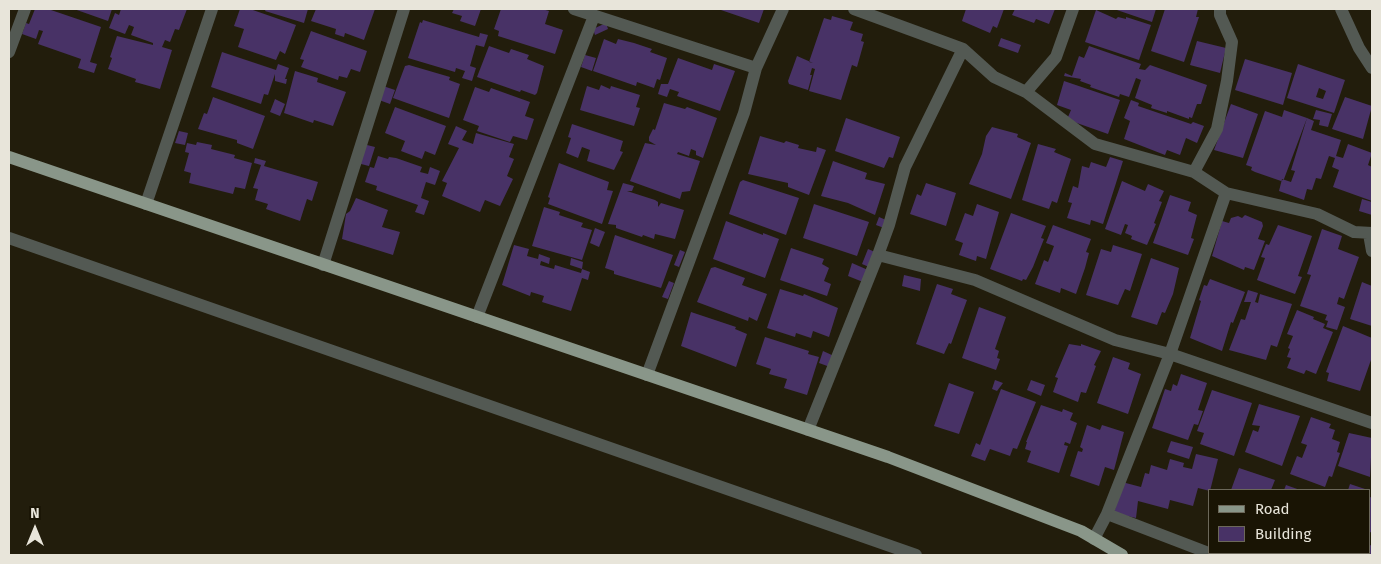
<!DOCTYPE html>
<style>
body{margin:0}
#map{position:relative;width:1381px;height:564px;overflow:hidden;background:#221d0c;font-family:"Fira Sans",sans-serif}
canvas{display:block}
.frame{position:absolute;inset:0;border:10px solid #e8e5da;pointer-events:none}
.legend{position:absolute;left:1208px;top:489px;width:162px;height:65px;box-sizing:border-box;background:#191404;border:1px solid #6c685a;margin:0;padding:6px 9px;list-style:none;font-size:15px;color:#e8e5da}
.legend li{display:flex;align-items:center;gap:10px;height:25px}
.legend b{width:25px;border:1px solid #6c685a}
.north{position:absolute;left:10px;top:504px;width:50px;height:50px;-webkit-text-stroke:4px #191404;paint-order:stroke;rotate:0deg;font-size:14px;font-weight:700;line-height:20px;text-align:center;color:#e8e5da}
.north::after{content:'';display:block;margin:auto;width:18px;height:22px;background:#e8e5da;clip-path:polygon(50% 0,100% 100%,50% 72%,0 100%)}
</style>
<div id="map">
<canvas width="1381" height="564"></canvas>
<div class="frame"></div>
<ul class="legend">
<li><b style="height:6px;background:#899689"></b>Road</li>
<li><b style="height:14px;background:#483266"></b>Building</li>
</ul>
<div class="north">N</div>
</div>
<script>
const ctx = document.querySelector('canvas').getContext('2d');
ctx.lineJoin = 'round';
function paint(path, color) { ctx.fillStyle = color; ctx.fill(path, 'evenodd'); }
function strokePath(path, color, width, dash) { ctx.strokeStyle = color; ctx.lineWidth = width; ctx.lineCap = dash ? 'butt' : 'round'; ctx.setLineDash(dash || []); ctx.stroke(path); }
const building = new Path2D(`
 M35,9H48L101,27L90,62L97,64L94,73L78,68L81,59L38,44L43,31L39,30L36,39L22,34L26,23L29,24Z
 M74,9H112L108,21Z
 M121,9H187L179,30L175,29L170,42L165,40L162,47L172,50L160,89L135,82L136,79L108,69L112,58L110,57L117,36L153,45V43L131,35L134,27L129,25L125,34L109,28L115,13L119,15Z
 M240,9H250L296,25L285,54L280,51L276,60L238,47L244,29L234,26Z
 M266,9H308L304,23L265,11Z
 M316,9H375L364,40L345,33L344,37L335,34L336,29L311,21Z
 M454,9H481L475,26L460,21L462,16L452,13Z
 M501,9H542L549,11L545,24L563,30L555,54L498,36L499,31L494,29Z
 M718,9H764L759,23Z
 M966,9H1004L997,28L993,26L990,33L962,21Z
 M1015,9H1055L1049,24L1036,19L1034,23L1012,15Z
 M1114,9H1156L1152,22Z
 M1165,9H1198L1196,17H1199L1184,62L1151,51Z
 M1096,10L1116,19L1118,17L1126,19V17L1151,25L1139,60L1085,42Z
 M832,16L853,22L850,30L863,34L861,41L864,42L857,67L852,65L841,100L809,91L815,69L812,68L810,75H812L808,90L789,84L788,81L797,56L813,63L809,62L824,18L831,20Z
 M423,20L479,37L480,33L488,35L484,47L476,45L470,66L476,68L472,81L462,78L465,71L456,68L455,72L408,58L420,22L422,23Z
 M606,23L608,29L595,35L593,29Z
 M311,31L367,51L360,72L351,69L347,78L339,76L338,80L301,67L304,60L300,59Z
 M1001,38L1021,45L1018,53L998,46Z
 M604,39L616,44L618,39L634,43L652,49L650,52L667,58L660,80L657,79L654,88L637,82L636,86L593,71Z
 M1197,41L1226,48L1220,73L1190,65Z
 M489,46L509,53L511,49L529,55L527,59L544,66L537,93L535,95L521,90L520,92L477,77Z
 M1089,46L1141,64L1139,69L1145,70L1150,65L1207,85L1201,104H1197L1192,118L1189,117V119L1167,111V113L1151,108L1152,105L1135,98L1141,80L1136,78L1129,97L1120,94L1119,97L1090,87L1091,85L1080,81L1081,79L1064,76L1065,73L1072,76L1079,56L1084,58Z
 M222,52L276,70L278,64L289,68L285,79H287L286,84L275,81V74L268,95L264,94L261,104L211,87Z
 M585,55L596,58L592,71L581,67Z
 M678,58L712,70L714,64L735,71L720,111L677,96L679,92L670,89L667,97L658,94L661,84H668Z
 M1245,59L1292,73L1283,105L1235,90Z
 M1298,64L1345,80L1334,113L1287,98ZM1319,88L1326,91L1323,99L1316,97Z
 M409,65L450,77L449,80L460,84L449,118L393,98L405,66Z
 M295,71L318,78L317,82L346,92L333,126L314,120L313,123L284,113Z
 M1064,81L1120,100L1108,134L1074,122L1068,117L1071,110L1057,105Z
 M601,85L610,89L611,86L640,95L636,107L640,108L634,126L580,110L587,86L599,90Z
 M383,86L395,90L390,104L379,100Z
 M475,87L489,92L491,88L530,102L525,116L534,119L527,140L513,136L510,142L477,131L479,126L463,120Z
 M213,97L265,116L253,149L237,143V140L198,129L204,113L207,114Z
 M1345,97L1372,106L1363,139L1332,129Z
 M275,99L285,104L280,116L270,112Z
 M1131,100L1139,103L1138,106L1191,124L1193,122L1204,126L1197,143L1186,138L1180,155L1167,150L1165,155L1124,139L1130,121L1124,118Z
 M664,103L685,109L687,107L717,118L703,158L696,155V151L691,149L689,156L678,152L677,154L700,161L690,191L682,192L680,199L630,181L645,143L656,145L649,141V137L653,129L655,130Z
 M1231,104L1258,114L1243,158L1214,150Z
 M395,107L446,126L435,155L425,151L422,159L401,151L405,141L385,133Z
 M1284,110L1307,118L1284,179L1281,181L1255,172L1251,170L1252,167L1246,165L1265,111L1282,117Z
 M1316,110L1332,114L1328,127L1319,125L1320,120L1313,119Z
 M846,118L900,137L893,158L889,157L884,168L835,151Z
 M1307,118L1314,121L1311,130L1341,140L1336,156L1343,158L1348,144L1372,153L1368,165L1372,167V201L1333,187L1339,170L1332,167L1335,158L1329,156L1321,179L1316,178L1312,190L1307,189L1304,200L1279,191L1282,179L1291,182L1295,171L1291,170Z
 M572,124L623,141L620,151L623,152L614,170L587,161L590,150L582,147L578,158L566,153L571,138L568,137Z
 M456,126L467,131L462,140L473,144L476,133L514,144L509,157L514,159L507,176L513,179L500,206L485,200L480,212L442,196L447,183L442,181L459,148L448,144Z
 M992,127L1018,134L1017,137L1031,143L1011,199L969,184L982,154L986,136Z
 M179,131L188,133L185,145L175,143Z
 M760,136L784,143L786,141L799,145L798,148L816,152L817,147L826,150L809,195L788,187V183L748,174Z
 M197,142L212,145L211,149L235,155L234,158L252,163L245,189L235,187L233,194L189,183L191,173L184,171L189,153L185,152L187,143L196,145Z
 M363,144L375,147L369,166L357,163Z
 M1038,144L1056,149L1054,152L1071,159L1057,203L1052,201L1049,209L1022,200Z
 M378,156L388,159L389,157L396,158L422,167L420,172L428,174L430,167L440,171L435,185L426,182L421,198L429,201L424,215L415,212L418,205L376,190L377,186L365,182L370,167L374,168Z
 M1110,157L1123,161L1103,224L1091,220L1090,225L1067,218L1072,203L1068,202L1073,186L1078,188L1082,166L1089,168L1091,162L1106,167Z
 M255,158L266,161L264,166L318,182L312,201L307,199L300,221L266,209L268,204L255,200L258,189L253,188L261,165L254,163Z
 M833,161L867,173L865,179L885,184L875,215L848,203L821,196Z
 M559,163L609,182L607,190L613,191L602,224L548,204L550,198L548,197Z
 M743,180L799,198L786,235L729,214L740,182Z
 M1122,181L1145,191L1148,184L1164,191L1159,201L1162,202L1154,223L1156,224L1147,245L1131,239L1132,236L1125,233L1128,225L1125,224L1121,235L1105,229Z
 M623,183L634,186L632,191H627L655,200L658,202V207L661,203L684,210L675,239L655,234L654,239L643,235L642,237L616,228V225L608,224Z
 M926,183L956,193L946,226L910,214L917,194L921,196Z
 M1170,195L1191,202L1188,211L1197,215L1191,238L1194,239L1188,255L1153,243Z
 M356,198L388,210L382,227L400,232L393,255L342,239L346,214L350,211Z
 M1362,199L1372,202V215L1359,211Z
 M814,204L869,222L857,256L803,238Z
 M977,204L999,212L986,259L977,256L976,261L959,255L963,243L955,240L965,213L973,216Z
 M544,207L560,212L559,215L583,223L581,227L592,230L582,260L532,246Z
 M1011,213L1046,226L1041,238L1044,239L1033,267L1026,280L1023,279L1022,281L990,269Z
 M1245,215L1262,222L1263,226L1258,239L1265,241L1254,270L1245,267L1244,270L1212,256L1222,221L1229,223L1231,218L1238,216L1242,218Z
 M879,217L886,220L884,228L876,225Z
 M726,221L763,235V233L779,239L765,278L713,259Z
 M1053,225L1091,239L1086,252L1089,253L1085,268L1076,294L1061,288L1060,293L1035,284L1044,260L1048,262L1054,246L1046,243Z
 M1278,225L1312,236L1298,276L1302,277L1295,294L1257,280L1265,258L1261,257L1266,244L1269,245Z
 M595,228L605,232L599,247L590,243Z
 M1322,229L1342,236L1338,249L1359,257L1344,299L1339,297L1337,304L1345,307L1337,330L1326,327L1328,321L1325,320L1327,315L1300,306L1311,275L1307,274Z
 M615,235L673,255L661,288L614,274V271L605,268Z
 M514,245L529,249L527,256L538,259L539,254L550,258L549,264L541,261L540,265L554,269L555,265L581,273L582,269L590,272L588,280L582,278L571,311L542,302L544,296L531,292L530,296L502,285Z
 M1113,245L1142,254L1130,291L1125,289L1118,305L1086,295L1101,249L1111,252Z
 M791,248L824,259L822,264L829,268L824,281L831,284L827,296L780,280Z
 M868,249L875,252L869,267L862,264Z
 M680,250L685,252L679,267L674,265Z
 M571,258L583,262L582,269L570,265Z
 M1151,258L1179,268L1173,294L1165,313L1162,312L1157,325L1131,317Z
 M852,263L868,270L863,282L848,276Z
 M715,267L745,278L742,285L767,294L757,321L749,317L748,321L697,302L711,268Z
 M904,275L921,279L920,291L902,286Z
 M1210,279L1245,292L1233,323L1231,322L1222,351L1190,338L1201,301L1199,300L1204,285L1207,286Z
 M669,281L674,283L668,299L662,297Z
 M1362,282L1372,286V326L1350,319Z
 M937,284L953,289L951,294L967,300L951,344L949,343L944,354L916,344Z
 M780,289L803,296L804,294L838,308L829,337L813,331L811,338L796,333L795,337L767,328Z
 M1248,290L1258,293L1255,302L1258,303L1260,294L1292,304L1277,347L1271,345L1266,360L1229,350L1241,319L1245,320L1251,302H1244Z
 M979,307L1006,317L995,349L999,351L997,358L1000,359L996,370L962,358Z
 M1297,310L1314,317L1313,319L1325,324L1323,328L1333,332L1316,374L1306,370L1304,374L1287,368L1291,358L1287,357L1290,349L1288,348L1293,336L1287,334Z
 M691,312L736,327L735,329L747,334L736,367L681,346Z
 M1343,326L1372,338V357L1360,391L1327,381L1329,373L1326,372Z
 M765,337L809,351L808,354L819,357L807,395L784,388L787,379L769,374L771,369L756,364Z
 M1069,344L1081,346V344L1101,351L1094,365L1096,366L1086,393L1081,392L1078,402L1053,392L1058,378L1055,377Z
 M823,351L834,356L830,367L819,363Z
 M1113,357L1130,363L1128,369L1141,374L1128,414L1097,403Z
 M1181,374L1207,383L1198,410L1203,411L1198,425L1194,424L1188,440L1152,428L1165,389L1171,391L1173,384L1177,386Z
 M995,380L1003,383L997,391L992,389Z
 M1031,380L1045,385L1041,396L1027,390Z
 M949,383L974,392L959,434L934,426Z
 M1001,389L1036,402L1017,449L1013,448L1010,456L990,449L985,461L971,456L976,443L980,445Z
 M1212,390L1252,403L1234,456L1200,444L1204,433L1197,431Z
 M1259,404L1300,416L1282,466L1245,452L1253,430L1258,432L1260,426L1252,425Z
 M1041,405L1062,412L1063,409L1073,413L1070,420L1077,423L1070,444L1065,442L1064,445L1068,446L1059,473L1027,462L1031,451L1025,449L1027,442H1026Z
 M1311,417L1331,424L1329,428L1335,430L1332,439L1340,442L1337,452L1340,453L1332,477L1329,476L1325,487L1290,474L1297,456L1302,458L1307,445L1301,443Z
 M1087,425L1100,430L1102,425L1124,432L1114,470L1105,467L1099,486L1070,476L1078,451L1082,452L1083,449L1080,447Z
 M1349,433L1372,438L1370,477L1338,466Z
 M1171,441L1193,447L1189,459L1167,452Z
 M1196,454L1218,459L1210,491L1198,488L1193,506L1170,500L1168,509L1138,501L1136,518L1114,513L1122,482L1141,487L1145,473L1149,474L1151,465L1167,470L1170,459L1184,463L1183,467L1192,469Z
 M1239,468L1275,480L1271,490H1231Z
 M1350,484L1368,490H1348Z
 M1286,485L1300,490H1284Z
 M1370,497L1372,498V533L1370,532Z
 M1370,545L1372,546V555H1311L1312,553H1370Z`);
const minor = new Path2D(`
 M574,9L756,68
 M854,9L963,49L994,77L1026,92L1095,144L1194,172L1226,193L1317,214L1354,232L1372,233
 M1341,9L1359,48L1372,68
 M9,52L25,9
 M1026,92L1056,57L1073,9
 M1194,172L1217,129L1227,81L1232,42L1220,15V9
 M146,204L212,9
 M1369,234L1372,251
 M9,238L916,555
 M878,255L975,280L1115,340L1170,354L1372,423
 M323,265L404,9
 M477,317L594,16
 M647,375L744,113L756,68L783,9
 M808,430L878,255L889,225L905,167L963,49
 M1107,514L1214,555
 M1094,539L1107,514L1170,354L1226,193`);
const major = new Path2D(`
 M9,157L888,457L1081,531L1122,555`);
paint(building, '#483266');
strokePath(minor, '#535953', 12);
strokePath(major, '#899689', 12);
</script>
